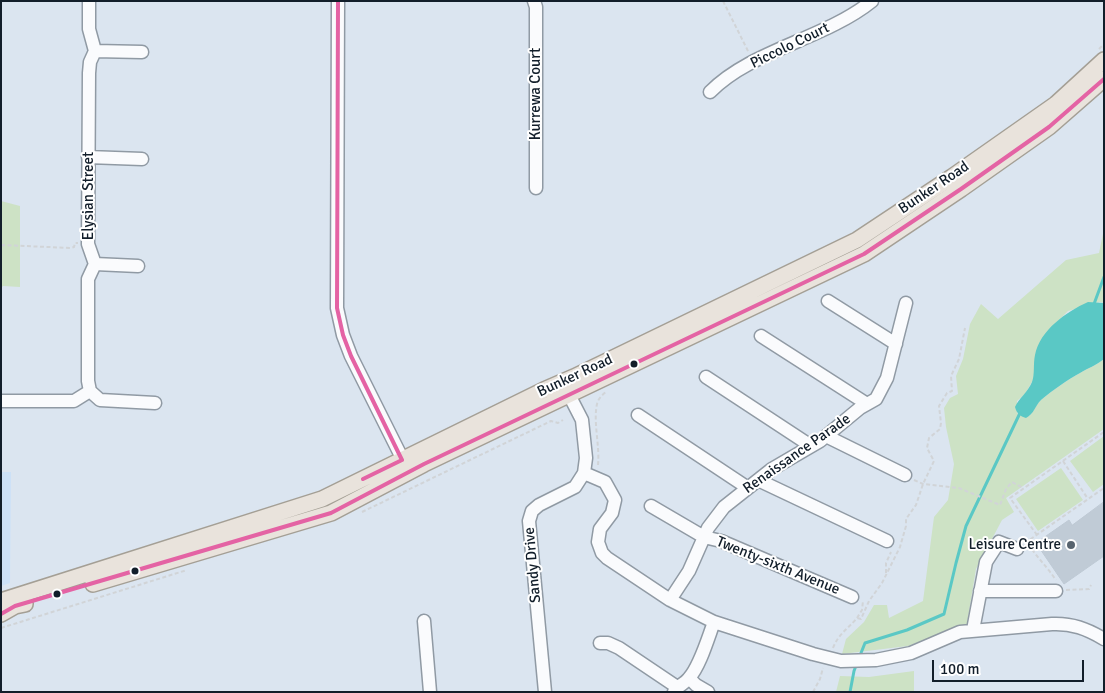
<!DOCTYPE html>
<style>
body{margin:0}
#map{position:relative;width:1105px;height:693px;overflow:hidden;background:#dbe5f0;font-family:Signika,sans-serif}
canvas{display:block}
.frame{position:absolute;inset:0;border:2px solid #121e2a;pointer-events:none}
.scale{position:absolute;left:932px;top:660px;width:152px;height:22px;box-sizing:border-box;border:2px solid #121e2a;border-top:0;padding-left:6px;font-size:15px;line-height:18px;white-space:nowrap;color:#121e2a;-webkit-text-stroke:4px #fff;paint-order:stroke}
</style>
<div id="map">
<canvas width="1105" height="693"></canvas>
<div class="frame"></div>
<div class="scale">100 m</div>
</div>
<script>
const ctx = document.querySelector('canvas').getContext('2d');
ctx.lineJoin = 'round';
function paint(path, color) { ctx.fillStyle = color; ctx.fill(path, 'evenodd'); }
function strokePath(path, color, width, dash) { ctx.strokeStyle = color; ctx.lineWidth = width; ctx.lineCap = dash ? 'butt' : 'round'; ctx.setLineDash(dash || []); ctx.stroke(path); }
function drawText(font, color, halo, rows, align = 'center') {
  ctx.font = font + ' Signika,sans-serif'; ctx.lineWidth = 4; ctx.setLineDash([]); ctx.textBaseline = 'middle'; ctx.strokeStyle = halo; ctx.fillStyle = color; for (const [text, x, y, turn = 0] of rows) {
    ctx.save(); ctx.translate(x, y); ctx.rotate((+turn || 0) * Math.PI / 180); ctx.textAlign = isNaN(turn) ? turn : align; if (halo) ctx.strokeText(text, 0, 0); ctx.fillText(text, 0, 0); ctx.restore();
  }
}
const built = new Path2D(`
 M1,472H11L10,583L1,586Z`);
const green = new Path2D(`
 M1,201L20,206V287L3,286L1,288Z
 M1104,229V303L1100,302L1068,311L1054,325L1041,341L1033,380L1025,394L1017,401V413L1027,417C1034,414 1035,405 1041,400C1053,390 1067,380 1080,373C1088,368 1097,365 1104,359V429L1006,498L1014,512L1002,520L976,569L967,624L908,646L842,654L846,639L864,622L874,605H887L889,618L923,601L934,517L948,500L954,464L946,427L944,408L950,398L958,394L956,376L963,359L970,324L981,304L998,319L1066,260L1099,253Z
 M1104,436V484L1093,492L1070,461Z
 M1061,468L1083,500L1038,531L1016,499Z
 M914,671V692H836L840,676L869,677Z`);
const water = new Path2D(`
 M1088,302L1104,303V359C1097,365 1088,368 1080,373C1067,380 1053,390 1041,400C1035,406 1034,414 1026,418C1020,416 1017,414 1015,407C1019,398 1028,392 1032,382C1035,374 1033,364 1035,355C1040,330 1066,312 1088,302Z`);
const stream = new Path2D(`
 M1094,304L1104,277
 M859,658L865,643L907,630L944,614L956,563L966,526L1020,413
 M850,692L854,671L857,663`);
const building = new Path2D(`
 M1104,502V556L1064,584L1036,543L1069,520L1072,525Z`);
const path = new Path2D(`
 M723,1L749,53
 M1099,49L1104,44
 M1,245L71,248L74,247L75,243H78
 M1063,461L1088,499
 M598,465C600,446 593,422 597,404C598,399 602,395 606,392
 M914,480L923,484L959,488L1000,505L1006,489L1012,482L1023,488
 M362,512L551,421L558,423L563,420
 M1037,535L1010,498L1104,432
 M1025,543L1104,488
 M1028,544C1037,557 1047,567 1056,580
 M886,573V563L891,552
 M1066,590L1089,589L1091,585
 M857,618L862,610L863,601
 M1,628L187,570
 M833,648C839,633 847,630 857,618L861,619L869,601L882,583L900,547L906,526V519L916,505L923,484L934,461L927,448L929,438L940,429L941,423L939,406L947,393L952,391L951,376L959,359L965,328
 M813,692L820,679L823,668`);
const minor = new Path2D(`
 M89,1V29L95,51L90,62L89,73L88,244L95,264L88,279V381L90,391L100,400L155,403
 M338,1L337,308L343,335L351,356L406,466
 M534,1L536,7V188
 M95,51L142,52
 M710,92C751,50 825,39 872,1
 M88,157L142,159
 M95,264L138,266
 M828,301L896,344
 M761,336L867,404
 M706,377L811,446
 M1,401H74L90,391
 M638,415L748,488
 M826,436L905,475
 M584,473L605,482L615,500L612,513L600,529L598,542L602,553L607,558L670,600L714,622L813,654L841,661L876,660L911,653L960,632L1052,624C1072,623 1087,629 1104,639
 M758,480L887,541
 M651,506L704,537L721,541L852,597
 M980,591H1056
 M670,600L689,571L708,528L724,507L772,469L820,441L860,408L876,399L887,378L906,303
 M424,621L430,692
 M973,630L986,562L999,542L1017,549
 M600,643H608L619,648L677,687
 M689,678L696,685L708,692
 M545,692L529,521L532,511L539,505L575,487L584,473L586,458L582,420L565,387
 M674,692C678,685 685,684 689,678C700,666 708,638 714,622`);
const major = new Path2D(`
 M93,584L331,513L424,464L864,254L961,189L1049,127L1104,79
 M1,601L322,499L544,390L574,377L857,240L952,177L1056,104L1104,60
 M1,614L15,606L25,604`);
const bus1 = new Path2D(`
 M338,1L337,308L343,335L351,356L402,460L363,479
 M1,614L15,606L331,513L424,464L864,254L961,189L1049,127L1104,79`);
const markers = [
 [634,364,4.5,"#121e2a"],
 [1071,545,5,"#58646f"],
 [135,571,4.5,"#121e2a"],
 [57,594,4.5,"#121e2a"]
];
const streetNames = [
 ["Piccolo Court",790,46,-26],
 ["Kurrewa Court",536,94,-90],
 ["Bunker Road",934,188,-34],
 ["Elysian Street",89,196,-90],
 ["Bunker Road",575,376,-25],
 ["Renaissance Parade",797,454,-35],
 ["Sandy Drive",533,565,-95],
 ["Twenty-sixth Avenue",778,566,22]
];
const poiNames = [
 ["Leisure Centre",1061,545]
];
paint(built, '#cce1f7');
paint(green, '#cde2c5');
paint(water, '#5ac8c5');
strokePath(stream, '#5ac8c5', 3);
paint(building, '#c0cbd6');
strokePath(building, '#bec9d4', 1);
strokePath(minor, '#909aa4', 15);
strokePath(major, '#a49f95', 18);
strokePath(path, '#d1d4d7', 2, [4, 2.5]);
strokePath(minor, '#fafbfd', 12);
strokePath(major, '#e9e3dc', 15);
strokePath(bus1, '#e463a4', 4);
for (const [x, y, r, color] of markers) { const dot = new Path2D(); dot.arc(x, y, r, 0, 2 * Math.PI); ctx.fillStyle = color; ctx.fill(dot); strokePath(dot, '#fff', 2); }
drawText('15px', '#121e2a', '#fff', streetNames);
drawText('15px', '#121e2a', '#fff', poiNames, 'right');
</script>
